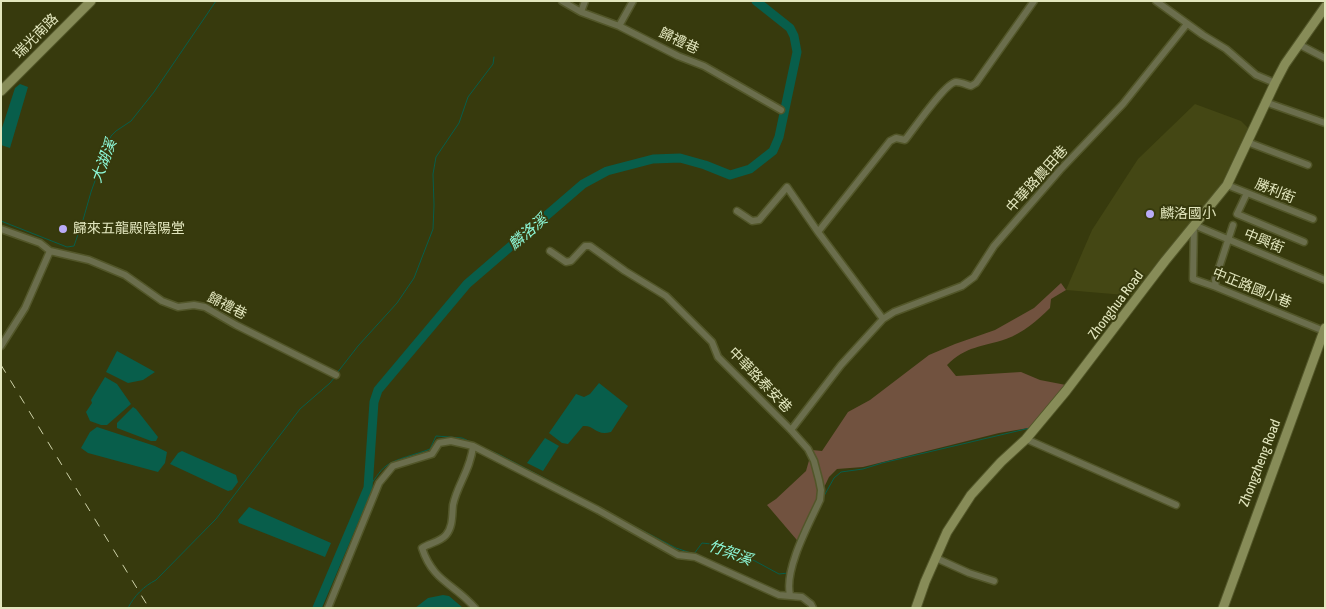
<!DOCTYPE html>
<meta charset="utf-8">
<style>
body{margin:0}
#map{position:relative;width:1326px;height:609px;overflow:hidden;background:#373a0d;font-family:"Asap Condensed",sans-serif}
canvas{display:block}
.frame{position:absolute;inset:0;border:2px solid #e2e6be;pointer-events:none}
</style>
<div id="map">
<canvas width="1326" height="609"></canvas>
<div class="frame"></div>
</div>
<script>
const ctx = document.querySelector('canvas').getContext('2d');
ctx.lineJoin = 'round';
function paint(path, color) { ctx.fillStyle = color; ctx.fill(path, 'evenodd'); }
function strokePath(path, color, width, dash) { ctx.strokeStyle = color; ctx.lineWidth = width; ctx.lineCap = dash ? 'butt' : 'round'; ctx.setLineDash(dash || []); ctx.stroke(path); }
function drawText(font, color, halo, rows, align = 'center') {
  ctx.font = font + ' "Asap Condensed","Noto Sans TC",sans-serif'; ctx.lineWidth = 4; ctx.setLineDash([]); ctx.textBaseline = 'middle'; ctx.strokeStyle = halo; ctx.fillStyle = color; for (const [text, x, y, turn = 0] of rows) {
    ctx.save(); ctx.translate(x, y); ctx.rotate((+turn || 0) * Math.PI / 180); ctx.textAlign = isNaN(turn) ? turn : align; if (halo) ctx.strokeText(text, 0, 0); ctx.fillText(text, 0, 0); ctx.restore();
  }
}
const built = new Path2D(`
 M1195,104L1241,121L1248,128L1225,181L1136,296L1066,290L1092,230L1138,159Z`);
const green = new Path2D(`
 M1061,283L1066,290L1051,299L1050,308C1038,320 1023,333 1006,339C982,347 966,346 947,365L956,376L1021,372L1040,380L1066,385L1034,427L999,433L863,467L837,469L829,477L817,502L802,546L767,505L776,499L806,471L812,450L822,451L848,412L870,400L929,355L955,344L995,330L1034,308Z`);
const water = new Path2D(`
 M20,84L28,87L10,148L1,145V131L15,88Z
 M117,351L155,372L143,380L128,383L106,372Z
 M105,377L117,384L131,404L107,425H101L90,421L86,412L92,403L91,400Z
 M599,383L628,406L611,432C595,436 595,425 583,426L568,444L562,443L549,433L576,394L584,397L590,394Z
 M133,407L136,409L158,437L156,441H151L117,428V423Z
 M97,427L155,446L167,452L165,463L158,472L88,453L81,448L90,432Z
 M545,438L559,446L543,471L527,463Z
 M182,451L236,475L238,482L232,490L228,491L170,464L178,453Z
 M249,507L331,543L325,557L239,523L238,520Z
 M443,595L449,596L463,608H415L428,598Z`);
const stream = new Path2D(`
 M1,221L67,247L74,246L83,220L91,192L111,136L116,131L131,121L154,92L216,1
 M337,373L358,346L397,303L414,278L433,229L434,205L433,174L436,157L459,123L468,97L493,64L494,57
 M368,488C374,481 379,471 386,466C394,459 418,454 430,449L436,436L462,438L500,455L573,493
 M824,496L834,478L841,472L863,469L882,463L1030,428
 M609,513L676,548L694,554L702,543L711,544L755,561L779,574L788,573
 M803,544L809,529
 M128,608C134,596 144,586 156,580L216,519L300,409L330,383L335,377`);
const river = new Path2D(`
 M317,608L368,488L374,402L378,390L467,284L583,184L607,171L653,159L680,158L705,165L730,175L750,169L773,151L779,137L797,52L794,36L790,28L756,1`);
const street = new Path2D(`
 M562,1L581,12L619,26L678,56L704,66L781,110
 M1156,1L1203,35L1226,49L1256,75L1275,83
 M581,12L585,1
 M619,26L633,1
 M1300,45L1325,58
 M1265,102L1325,123
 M1247,142L1308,165
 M1227,185L1313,219
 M1247,193L1237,214L1304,242
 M737,211L752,221L759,220L787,187L818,232L883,319
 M1,229L40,243L50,251L89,260L125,275L162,301L178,307L194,305L205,307L236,325L336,375
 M818,232L890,141L896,138L905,140C913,130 946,82 956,82C961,82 967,85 971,86L976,83L1034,1
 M550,251L566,262L571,261L585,246H590L625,271L666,296L712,342L718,357L791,430L808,449L814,461L819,480L821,490L820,500C809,524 784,569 790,595
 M1216,287L1215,280L1233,225
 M1324,331L1216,287L1193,279L1194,225L1325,280
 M1,346L25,308L50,251
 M791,430L841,365L883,319L894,312L962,286L974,277L994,246L1060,170L1123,104L1187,24
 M1026,439L1176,505
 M473,446C471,469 457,485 453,505C452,515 453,527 446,535C440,542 430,543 422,548C433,582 455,584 475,608
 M936,558L969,573L994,581
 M328,608L379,483L393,466L432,454L439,443L451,441L473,446L598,510L678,555L695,557L779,595L802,597L811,604L813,608`);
const secondary = new Path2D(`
 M1,91L91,1
 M916,608L925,582L947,532L971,495L1001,462L1026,439L1066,391L1165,261L1227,185L1275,83L1285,64L1325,7
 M1223,608L1325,328`);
const rail = new Path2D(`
 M1,365L149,608`);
const markers = [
 [1150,214,5,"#b9abf7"],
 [63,229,5,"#b9abf7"]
];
const streetNames = [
 ["瑞光南路",36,36,-45],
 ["歸禮巷",679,41,25],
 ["中華路農田巷",1037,179,-48],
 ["勝利街",1275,191,22],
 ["中興街",1264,241,22],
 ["中正路國小巷",1252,288,22],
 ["Zhonghua Road",1116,305,-53],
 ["歸禮巷",227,306,27],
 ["中華路泰安巷",760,380,46],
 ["Zhongzheng Road",1260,463,-69]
];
const poiNames = [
 ["麟洛國小",1160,214],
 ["歸來五龍殿陰陽堂",73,229]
];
const waterNames = [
 ["大湖溪",104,161,-69],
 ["麟洛溪",528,232,-41],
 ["竹架溪",730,553,20]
];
paint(built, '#444714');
paint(green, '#71523f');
paint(water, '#085e4b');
strokePath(stream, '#085e4b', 1);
strokePath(river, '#085e4b', 9);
strokePath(street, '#525629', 9);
strokePath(secondary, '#525629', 11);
strokePath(street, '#6b6e4d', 6);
strokePath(secondary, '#878c58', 9);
strokePath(rail, '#ced2a9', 1, [9, 9]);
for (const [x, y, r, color] of markers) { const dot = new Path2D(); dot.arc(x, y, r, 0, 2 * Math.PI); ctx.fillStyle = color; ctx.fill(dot); strokePath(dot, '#373a0d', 2); }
drawText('14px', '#e2e6be', '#373a0d', streetNames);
drawText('14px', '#e2e6be', '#373a0d', poiNames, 'left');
drawText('italic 15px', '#8ef9d9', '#373a0d', waterNames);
</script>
